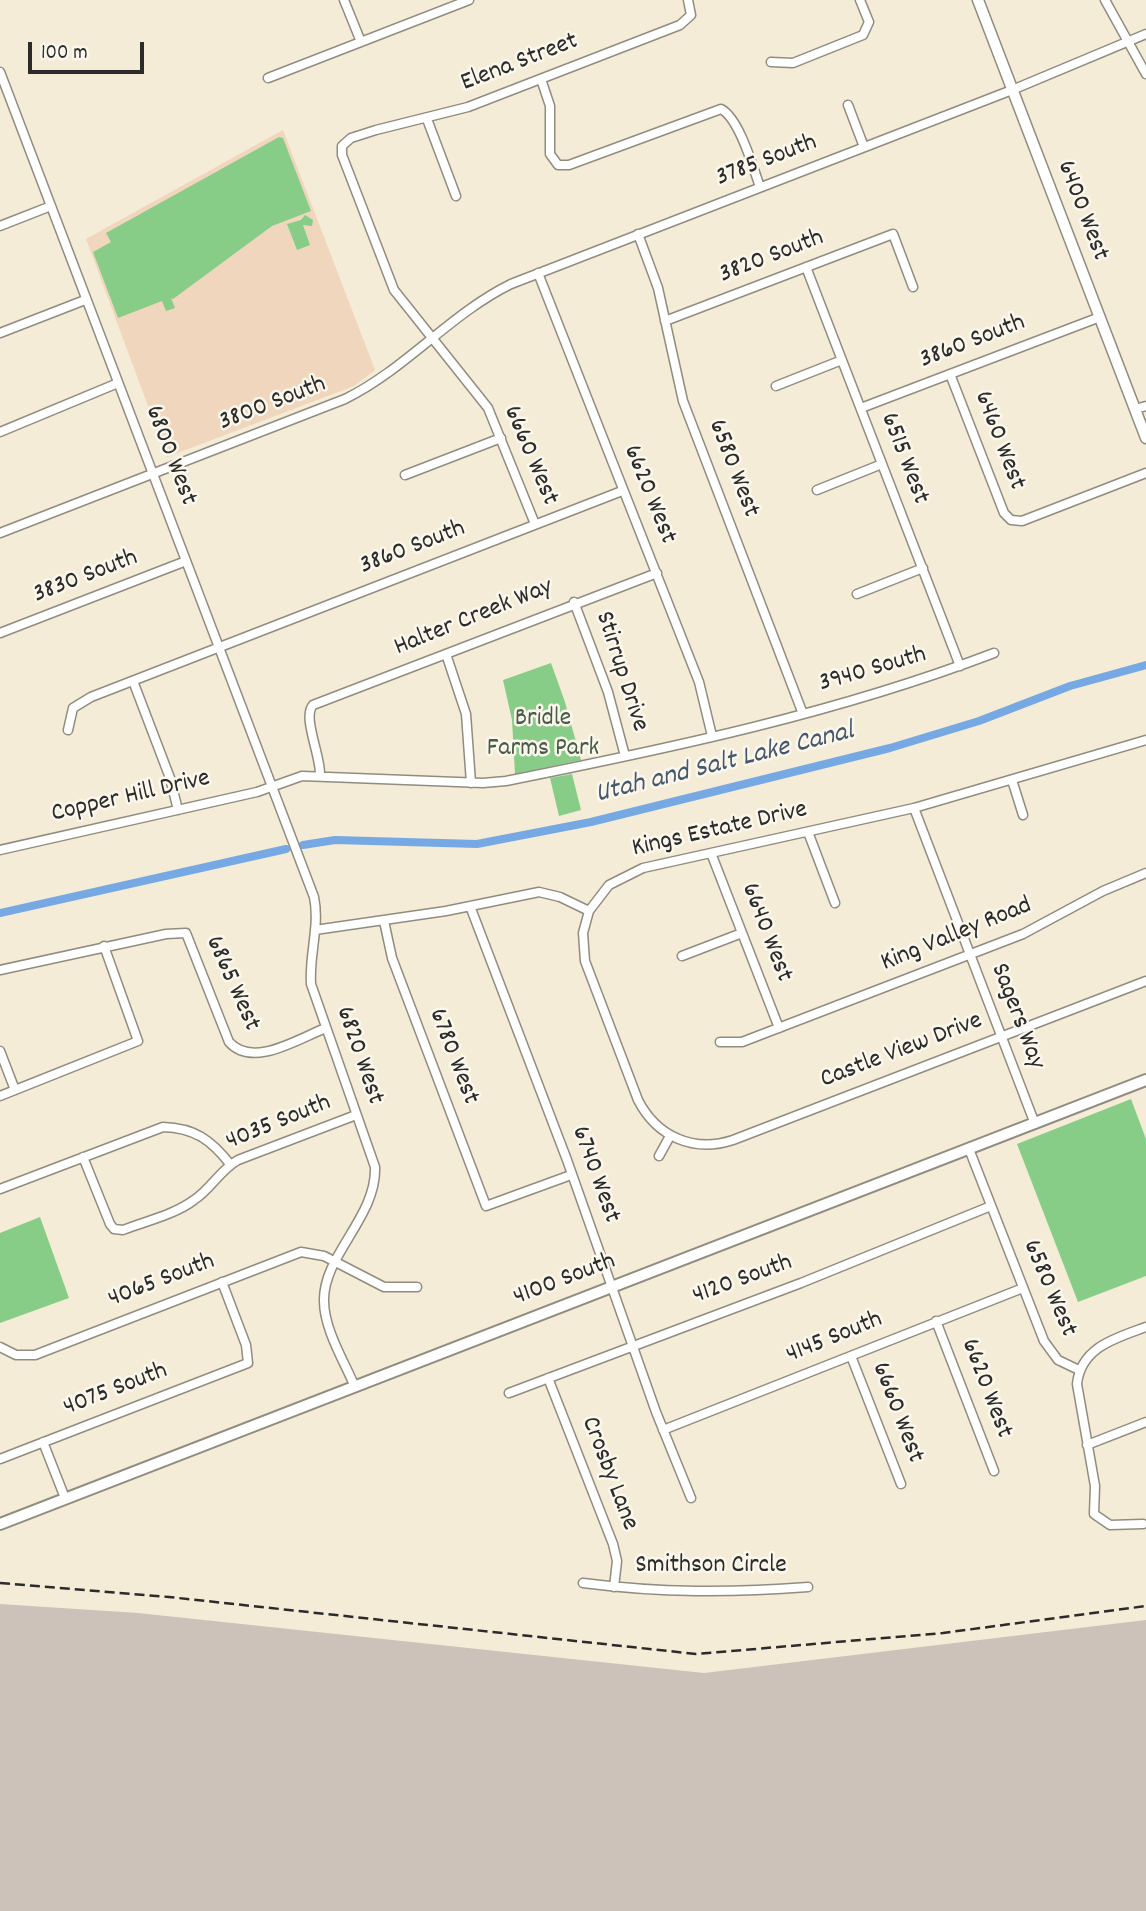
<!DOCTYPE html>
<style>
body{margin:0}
#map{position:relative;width:1146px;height:1911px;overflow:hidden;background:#f4ecd6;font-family:Dekko,sans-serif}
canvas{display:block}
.scale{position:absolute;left:28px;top:42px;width:116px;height:32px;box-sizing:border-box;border:4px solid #2b2b2b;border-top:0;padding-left:9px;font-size:21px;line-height:24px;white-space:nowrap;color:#2b2b2b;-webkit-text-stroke:5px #fbf7ec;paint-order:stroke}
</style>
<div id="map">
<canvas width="1146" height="1911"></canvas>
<div class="scale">100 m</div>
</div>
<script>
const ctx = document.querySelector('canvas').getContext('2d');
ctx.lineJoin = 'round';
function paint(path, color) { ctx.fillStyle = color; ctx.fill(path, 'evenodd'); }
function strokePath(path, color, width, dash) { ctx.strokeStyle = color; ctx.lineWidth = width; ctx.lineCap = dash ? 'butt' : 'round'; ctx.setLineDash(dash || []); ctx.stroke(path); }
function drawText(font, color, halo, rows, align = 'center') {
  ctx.font = font + ' Dekko,sans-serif'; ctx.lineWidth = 5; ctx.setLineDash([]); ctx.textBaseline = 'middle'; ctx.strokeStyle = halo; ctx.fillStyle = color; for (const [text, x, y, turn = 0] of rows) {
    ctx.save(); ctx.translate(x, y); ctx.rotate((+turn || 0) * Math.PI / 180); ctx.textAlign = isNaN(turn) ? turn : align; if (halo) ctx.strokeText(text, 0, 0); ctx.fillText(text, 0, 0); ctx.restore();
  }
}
const built = new Path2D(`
 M283,130L375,370L354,386L167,457L86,239Z`);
const industrial = new Path2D(`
 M0,1604L138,1613L704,1673L1146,1620V1911H0Z`);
const green = new Path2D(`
 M279,137L283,138L311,211L272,226L173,299L171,298L175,308L166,311L162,301L118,318L93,252L111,242L106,233Z
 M305,215L313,220L312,226L303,225L310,245L297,250L287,224L301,220Z
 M551,663L565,702L581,760L515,774L512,720L503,680Z
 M572,774L581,810L559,816L550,778Z
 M1131,1099L1146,1139V1276L1078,1302L1017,1144Z
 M40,1217L69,1298L0,1323V1233Z`);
const canal = new Path2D(`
 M303,845L335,840L477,844L591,822L890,748L979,721L1070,686L1146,665
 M0,913L286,849`);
const minor = new Path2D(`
 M344,0L361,42
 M1105,0L1146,74
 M771,62L793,63L863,35L869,22L860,0
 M0,72L314,897C320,926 309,954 311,984L375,1167C377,1217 323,1255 324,1301C324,1329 344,1361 355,1387
 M268,78L469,0
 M541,79L550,106V154L558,165H569L721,109C739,118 753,167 760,187
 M848,105L864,147
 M427,119L456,196
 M0,226L51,206
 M638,234L658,288L683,401L803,714
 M806,267L960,666
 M538,273L699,682L712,736
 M665,321L893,234L913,287
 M0,333L85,300
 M950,374L1004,513L1011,520L1022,521L1146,473
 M776,386L842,360
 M861,408L1100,317
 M1135,409L1146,406
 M0,432L118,383
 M405,475L501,438
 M817,490L882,464
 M535,524L488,408L394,290L342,155V146L351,138L376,130L468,107L680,25L691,15L688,0
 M0,533L345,399C406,369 450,314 511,284L1012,90L1146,34
 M857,594L923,568
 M574,602L608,692L625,756
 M0,633L186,561
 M446,654L466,714L471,783
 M133,681L170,778L178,810
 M68,730L73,708L91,697L622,491
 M320,775C321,756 302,717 313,705L657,573
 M1012,780L1023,815
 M914,808L1035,1124
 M808,832L835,903
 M0,850L257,792L302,776L483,783L506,781C671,748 837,713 994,653
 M711,853L779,1028
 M470,906L567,1160L656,1412L691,1498
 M589,911L583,933L585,961L638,1100C657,1137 694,1153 733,1140L1146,981
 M384,921L392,958L486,1206L571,1175
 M315,930L446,911L539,892L560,897L589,911L609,885L643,868L914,808L1146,740
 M682,956L742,933
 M0,970L166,934L186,933L229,1042C253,1069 299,1038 326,1028
 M720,1042H742L1023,934L1103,891L1146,873
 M0,1051L15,1090
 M0,1096L138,1041L104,946
 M969,1149L1044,1341L1058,1360L1079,1370
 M659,1156L670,1136
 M83,1157L110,1224L114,1229L123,1230C146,1221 174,1215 194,1200C211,1189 220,1170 238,1160L356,1115
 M0,1189L163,1127C195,1128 211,1140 230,1164
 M936,1321L994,1471
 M0,1347L16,1355H35L301,1252L324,1256L384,1287H417
 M851,1356L901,1484
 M548,1378L613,1544L617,1561L614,1587
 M509,1393L801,1283L991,1206
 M663,1430L1023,1288
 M43,1442L65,1498
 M1087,1445L1146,1422
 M0,1459L248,1363L246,1345L222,1282
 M1143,1524L1110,1525L1094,1514L1095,1486L1077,1384C1081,1347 1116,1338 1146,1327
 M583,1583C661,1593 730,1593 808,1587`);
const tertiary = new Path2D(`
 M978,0L1146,438`);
const secondary = new Path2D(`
 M0,1524L1146,1080`);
const rail = new Path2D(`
 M0,1583L169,1597L696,1654L943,1633L1146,1606`);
const streetNames = [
 ["Elena Street",520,64,-21],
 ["3785 South",767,162,-21],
 ["6400 West",1081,211,69],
 ["3820 South",772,258,-21],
 ["3860 South",973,343,-21],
 ["3800 South",273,405,-21],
 ["6460 West",998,441,69],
 ["6800 West",169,456,69],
 ["6660 West",529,456,67],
 ["6515 West",903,459,69],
 ["6580 West",732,469,69],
 ["6620 West",648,495,68],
 ["3860 South",413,549,-21],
 ["3830 South",86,578,-21],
 ["Halter Creek Way",474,619,-22],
 ["3940 South",873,671,-16],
 ["Stirrup Drive",620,672,72],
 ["Copper Hill Drive",131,798,-13],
 ["Kings Estate Drive",720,831,-13],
 ["6640 West",765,933,69],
 ["King Valley Road",957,936,-22],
 ["6865 West",231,984,66],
 ["Sagers Way",1016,1017,69],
 ["Castle View Drive",902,1052,-21],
 ["6820 West",358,1056,71],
 ["6780 West",452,1057,69],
 ["4035 South",279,1124,-22],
 ["6740 West",594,1175,70],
 ["4100 South",565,1281,-21],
 ["4120 South",743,1281,-20],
 ["4065 South",162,1282,-21],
 ["6580 West",1048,1289,67],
 ["4145 South",835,1339,-22],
 ["6620 West",985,1389,69],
 ["4075 South",116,1391,-21],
 ["6660 West",896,1413,69],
 ["Crosby Lane",608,1474,69],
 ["Smithson Circle",711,1567]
];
const parkNames = [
 ["Bridle",543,720],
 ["Farms Park",543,750]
];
const waterNames = [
 ["Utah and Salt Lake Canal",725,765,-14]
];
paint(built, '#efd6bc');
paint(industrial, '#cdc2b9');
paint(green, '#88cd87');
strokePath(canal, '#76a9e3', 8);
strokePath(minor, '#908c80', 11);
strokePath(tertiary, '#908c80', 13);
strokePath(secondary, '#908c80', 14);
strokePath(minor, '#fff', 8);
strokePath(tertiary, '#fff', 10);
strokePath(secondary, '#fff', 10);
strokePath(rail, '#2b2b2b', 2.5, [10, 5]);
drawText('26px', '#2b2b2b', '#fbf7ec', streetNames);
drawText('26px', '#475c47', '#fbf7ec', parkNames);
drawText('italic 28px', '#45576b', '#fbf7ec', waterNames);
</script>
